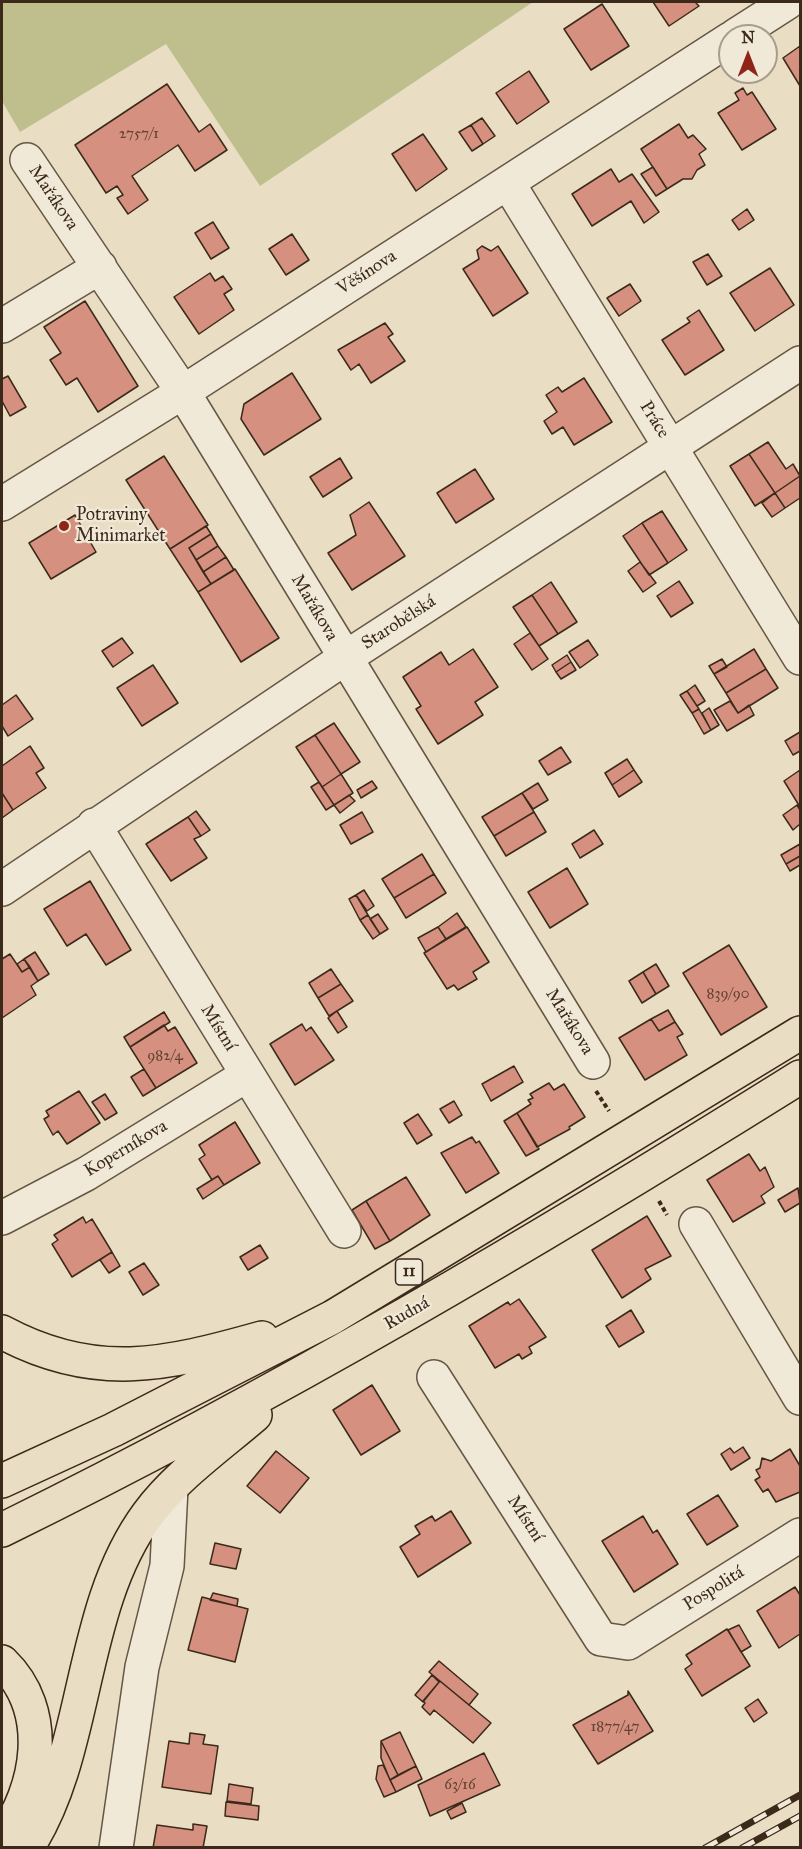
<!DOCTYPE html>
<meta charset="utf-8">
<style>
body{margin:0}
#map{position:relative;width:802px;height:1849px;overflow:hidden;background:#e9ddc3;font-family:"IM FELL Great Primer",serif}
canvas{display:block}
.frame{position:absolute;inset:0;border:3px solid #3b291a;pointer-events:none}
.north{position:absolute;left:718px;top:24px;width:60px;height:60px;box-sizing:border-box;background:#f1e9d8;border:2px solid #a89c8c;border-radius:50%;rotate:0deg;font-size:16px;font-weight:700;line-height:24px;text-align:center;color:#3b291a}
.north::after{content:'';display:block;margin:auto;width:21px;height:27px;background:#8f2418;clip-path:polygon(50% 0,100% 100%,50% 72%,0 100%)}
</style>
<div id="map">
<canvas width="802" height="1849"></canvas>
<div class="frame"></div>
<div class="north">N</div>
</div>
<script>
const ctx = document.querySelector('canvas').getContext('2d');
ctx.lineJoin = 'round';
function paint(path, color) { ctx.fillStyle = color; ctx.fill(path, 'evenodd'); }
function strokePath(path, color, width, dash) { ctx.strokeStyle = color; ctx.lineWidth = width; ctx.lineCap = dash ? 'butt' : 'round'; ctx.setLineDash(dash || []); ctx.stroke(path); }
function drawText(font, color, halo, rows, align = 'center') {
  ctx.font = font + ' "IM FELL Great Primer",serif'; ctx.lineWidth = 4.5; ctx.setLineDash([]); ctx.textBaseline = 'middle'; ctx.strokeStyle = halo; ctx.fillStyle = color; for (const [text, x, y, turn = 0] of rows) {
    ctx.save(); ctx.translate(x, y); ctx.rotate((+turn || 0) * Math.PI / 180); ctx.textAlign = isNaN(turn) ? turn : align; if (halo) ctx.strokeText(text, 0, 0); ctx.fillText(text, 0, 0); ctx.restore();
  }
}
const green = new Path2D(`
 M2,2H533L260,186L166,44L20,132L2,101Z`);
const building = new Path2D(`
 M653,2H695L699,6L669,26Z
 M602,4L629,46L591,70L564,29Z
 M800,46V86L783,58Z
 M529,71L549,102L517,124L496,93Z
 M167,84L199,132L210,124L227,150L195,171L178,145L132,176L148,200L128,214L117,198L123,195L117,186L106,193L75,145Z
 M743,88L747,95L752,92L776,129L742,150L718,113L739,100L735,93Z
 M482,118L495,136L483,144L471,125Z
 M679,124L688,138L693,135L706,149L699,154L705,165L697,170L692,179H683L667,189L641,149Z
 M471,125L483,144L472,151L459,132Z
 M423,134L447,169L416,191L392,154Z
 M653,167L667,189L656,196L641,174Z
 M611,169L619,182L632,174L659,212L644,223L631,201L592,226L572,194Z
 M747,209L754,220L739,230L732,220Z
 M213,222L229,248L211,259L195,233Z
 M292,234L309,260L286,275L269,249Z
 M482,246L491,251L498,246L528,293L493,316L463,269L479,259L477,250Z
 M708,254L722,276L707,285L693,262Z
 M770,268L794,305L755,331L730,293Z
 M210,273L215,281L223,276L232,289L224,294L234,310L199,334L174,297Z
 M630,284L641,301L619,316L607,298Z
 M85,301L138,386L98,412L77,378L66,385L50,360L61,353L44,327Z
 M699,310L724,350L685,375L662,340L690,322L687,318Z
 M385,323L393,334L388,337L405,361L371,383L359,364L351,370L338,350Z
 M292,373L321,419L264,455L241,419L244,404Z
 M8,376L26,407L10,416L2,401V379Z
 M584,378L612,422L574,445L563,427L552,434L544,421L557,412L546,395L558,387L562,392Z
 M768,442L786,469L793,464L800,476L775,493L749,454Z
 M749,454L775,493L755,506L730,466Z
 M164,456L208,525L170,549L126,480Z
 M340,458L352,478L323,497L310,477Z
 M475,469L494,499L456,523L437,493Z
 M800,476V498L785,508L775,493Z
 M775,493L785,508L772,517L762,503Z
 M369,502L405,556L352,590L328,553L356,535L350,515Z
 M662,511L687,550L668,563L642,523Z
 M75,515L96,552L51,579L29,543Z
 M642,523L668,563L649,575L623,536Z
 M206,526L211,534L189,548L211,584L198,592L170,549Z
 M211,534L218,546L196,560L189,548Z
 M218,546L226,557L203,572L196,560Z
 M226,557L234,570L211,584L203,572Z
 M640,562L656,583L643,592L628,571Z
 M235,569L279,638L241,662L198,592Z
 M679,581L693,603L671,617L657,596Z
 M551,582L577,622L558,634L532,595Z
 M532,595L558,634L539,646L513,607Z
 M530,633L548,659L532,670L514,644Z
 M122,638L133,653L113,667L102,651Z
 M588,640L598,655L580,668L569,652Z
 M473,649L498,687L475,702L483,715L438,744L416,709L421,706L403,677L441,652L449,665Z
 M754,649L766,669L726,693L714,674Z
 M567,655L571,662L556,672L552,665Z
 M722,659L727,667L714,674L709,666Z
 M571,662L576,670L561,679L556,672Z
 M153,665L178,703L142,726L117,688Z
 M766,669L778,688L738,713L726,693Z
 M695,685L705,701L697,706L687,691Z
 M687,691L699,709L692,713L680,695Z
 M16,695L33,719L8,736L2,726V705Z
 M730,701L738,713L749,705L754,715L727,731L714,710Z
 M709,708L719,725L711,730L702,713Z
 M699,709L711,730L704,734L692,713Z
 M334,723L360,762L341,774L315,735Z
 M800,732V751L793,755L785,741Z
 M315,735L341,774L322,787L296,747Z
 M30,746L44,768L36,773L46,788L13,810L2,793V766Z
 M561,747L571,762L548,775L539,761Z
 M627,759L634,770L612,785L605,773Z
 M634,770L642,782L619,797L612,785Z
 M800,770V807L784,781Z
 M341,774L353,793L334,805L322,787Z
 M372,781L377,788L361,798L357,790Z
 M319,782L334,805L326,810L311,787Z
 M538,783L548,800L533,809L522,793Z
 M2,793L13,810L2,818Z
 M522,793L534,812L494,836L482,817Z
 M349,795L355,801L340,813L334,805Z
 M797,805L800,810V824L793,830L783,815Z
 M196,811L210,830L201,836L188,817Z
 M362,812L373,832L351,844L340,825Z
 M534,812L546,832L506,856L494,836Z
 M188,817L201,836L194,839L207,858L171,881L146,844Z
 M594,830L603,844L580,858L572,844Z
 M800,844V856L786,864L781,855Z
 M422,854L434,874L394,898L382,879Z
 M800,856V865L790,871L786,864Z
 M567,868L588,904L550,928L528,892Z
 M434,874L446,893L406,918L394,898Z
 M90,881L131,950L106,965L86,934L67,946L44,909Z
 M364,890L374,906L367,911L356,895Z
 M356,895L368,915L360,920L349,899Z
 M457,913L466,927L446,939L438,927Z
 M378,914L388,929L380,934L370,919Z
 M368,915L380,934L373,939L360,920Z
 M438,927L446,939L426,952L418,938Z
 M467,927L489,962L473,972L477,979L458,990L454,985L447,989L424,953Z
 M729,945L767,1007L721,1035L683,973Z
 M35,952L49,974L38,981L24,959Z
 M10,954L22,972L30,967L38,981L31,986L36,995L2,1018V959Z
 M24,959L30,967L22,972L17,964Z
 M656,964L669,986L656,994L643,972Z
 M331,969L341,984L318,998L309,983Z
 M643,972L656,994L642,1003L629,981Z
 M341,984L353,1001L329,1016L318,998Z
 M668,1010L675,1022L659,1031L651,1019Z
 M337,1011L347,1027L338,1033L328,1018Z
 M164,1012L170,1022L130,1047L124,1037Z
 M651,1019L659,1031L675,1022L683,1034L677,1037L687,1055L645,1080L619,1038Z
 M302,1024L306,1031L311,1027L334,1060L295,1085L270,1044Z
 M164,1025L168,1031L175,1027L197,1063L156,1088L130,1047Z
 M514,1066L523,1082L491,1101L482,1084Z
 M144,1069L156,1088L143,1096L131,1077Z
 M549,1083L554,1090L564,1084L585,1117L569,1127L570,1129L537,1147L517,1113L531,1104L528,1100L533,1098L530,1094Z
 M79,1091L100,1123L67,1144L58,1131L53,1135L44,1119L49,1116L46,1111Z
 M105,1094L117,1113L105,1120L92,1102Z
 M454,1101L462,1115L449,1123L440,1109Z
 M517,1113L539,1149L526,1156L504,1121Z
 M418,1114L432,1135L417,1144L404,1123Z
 M235,1122L260,1163L224,1185L218,1176L212,1180L199,1159L205,1155L199,1145Z
 M472,1137L476,1143L479,1141L499,1173L466,1193L441,1153Z
 M749,1154L760,1171L765,1167L774,1187L761,1196L765,1203L733,1222L707,1180Z
 M218,1176L224,1185L203,1199L197,1189Z
 M406,1177L430,1215L390,1241L366,1201Z
 M798,1188L800,1203L785,1212L778,1200Z
 M366,1201L390,1241L375,1249L352,1210Z
 M647,1216L671,1256L645,1269L651,1279L622,1298L592,1250Z
 M83,1217L86,1223L92,1219L112,1252L72,1277L52,1244L58,1240L54,1235Z
 M260,1245L268,1258L248,1270L240,1257Z
 M112,1252L120,1266L109,1273L100,1260Z
 M144,1263L159,1285L143,1295L129,1272Z
 M519,1299L546,1337L529,1347L532,1353L522,1359L519,1354L495,1368L469,1326L508,1302L510,1305Z
 M631,1310L644,1332L619,1347L606,1326Z
 M372,1385L400,1431L361,1455L333,1410Z
 M743,1447L750,1458L731,1470L721,1454L730,1448L734,1453Z
 M790,1449L800,1466V1492L776,1502L768,1489L763,1492L755,1480L760,1477L756,1470L760,1468L762,1458L771,1461Z
 M276,1451L309,1478L280,1513L247,1486Z
 M718,1495L738,1526L707,1545L687,1514Z
 M451,1511L471,1543L418,1577L400,1547L420,1534L415,1526L432,1516L435,1521Z
 M643,1516L653,1533L657,1530L678,1564L634,1592L602,1541Z
 M215,1543L241,1549L236,1569L210,1564Z
 M795,1587L800,1595V1634L779,1648L757,1611Z
 M213,1593L238,1599L237,1606L210,1600Z
 M202,1597L248,1609L235,1662L188,1650Z
 M739,1625L751,1646L741,1652L728,1630Z
 M727,1629L750,1666L702,1696L685,1669L692,1664L686,1655Z
 M439,1661L478,1694L469,1705L429,1672Z
 M432,1675L439,1682L423,1702L415,1695Z
 M440,1681L491,1723L473,1743L434,1710L430,1715L422,1707L425,1703L423,1701Z
 M628,1691L653,1731L598,1764L573,1725L628,1695Z
 M758,1699L767,1713L754,1722L745,1708Z
 M400,1732L416,1766L398,1775L381,1741Z
 M190,1733L205,1735L203,1744L218,1746L211,1794L162,1787L169,1741L189,1744Z
 M381,1741L398,1775L390,1780L381,1758Z
 M484,1753L500,1785L430,1816L418,1785Z
 M383,1765L396,1792L384,1797L376,1779L378,1766Z
 M416,1766L422,1779L396,1792L390,1780Z
 M229,1784L253,1788L251,1804L227,1801Z
 M226,1802L259,1806L258,1820L225,1816Z
 M462,1803L466,1812L451,1819L447,1811Z
 M193,1824L207,1826L203,1848H153L157,1825L193,1830Z`);
const path = new Path2D(`
 M596,1091L609,1111
 M659,1201L667,1215`);
const minor = new Path2D(`
 M735,36L788,2
 M27,160L183,392L593,1062
 M508,183L800,658
 M2,326L100,267
 M2,504L183,392L730,39
 M94,825L344,1231
 M2,889L345,658L800,363
 M2,1218L86,1174L247,1075
 M696,1224L800,1398
 M434,1377L601,1639L628,1643L800,1535
 M116,1848L142,1667L167,1566L171,1488`);
const highway = new Path2D(`
 M2,1332C95,1382 166,1365 262,1338
 M2,1481L113,1430L333,1317L800,1033
 M2,1530C277,1395 541,1239 800,1077
 M2,1662C53,1711 39,1788 2,1839
 M27,1848C90,1751 77,1610 148,1514C176,1476 219,1446 255,1415`);
const rail = new Path2D(`
 M705,1848L800,1795
 M742,1848L800,1816`);
const markers = [
 [64,526,6,"#8f2418"]
];
const numberNames = [
 ["2757/1",139,134],
 ["839/90",728,994],
 ["982/4",165,1056],
 ["1877/47",615,1727],
 ["63/16",460,1785]
];
const shields = [
 [409,1272,27]
];
const shieldNames = [
 ["11",409,1272]
];
const streetNames = [
 ["Mařákova",53,198,56],
 ["Věšínova",367,273,-33],
 ["Práce",654,420,58],
 ["Mařákova",314,608,59],
 ["Starobělská",399,623,-33],
 ["Mařákova",569,1022,58],
 ["Místní",218,1028,58],
 ["Koperníkova",126,1149,-31],
 ["Rudná",407,1314,-30],
 ["Místní",525,1519,57],
 ["Pospolitá",714,1589,-32]
];
const poiNames = [
 ["Potraviny",76,516],
 ["Minimarket",76,537]
];
paint(green, '#bfbf8e');
paint(building, '#d6907f');
strokePath(building, '#3b291a', 1.5);
strokePath(minor, '#665644', 36);
strokePath(highway, '#3b291a', 36);
strokePath(path, '#3b291a', 4, [4.5, 3]);
strokePath(minor, '#f1e9d8', 33);
strokePath(highway, '#e9ddc3', 33);
strokePath(rail, '#3b291a', 7);
strokePath(rail, '#f1e9d8', 4.5, [14]);
for (const [x, y, r, color] of markers) { const dot = new Path2D(); dot.arc(x, y, r, 0, 2 * Math.PI); ctx.fillStyle = color; ctx.fill(dot); strokePath(dot, '#f1e9d8', 2); }
drawText('15px', '#624333', null, numberNames);
for (const [x, y, w] of shields) { const box = new Path2D(); box.roundRect(x - w / 2, y - 13, w, 26, 4.5); ctx.fillStyle = '#f1e9d8'; ctx.fill(box); strokePath(box, '#3b291a', 1.5); }
drawText('bold 16px', '#3b291a', null, shieldNames);
drawText('18px', '#3b291a', '#f1e9d8', streetNames);
drawText('18px', '#3b291a', '#f1e9d8', poiNames, 'left');
</script>
